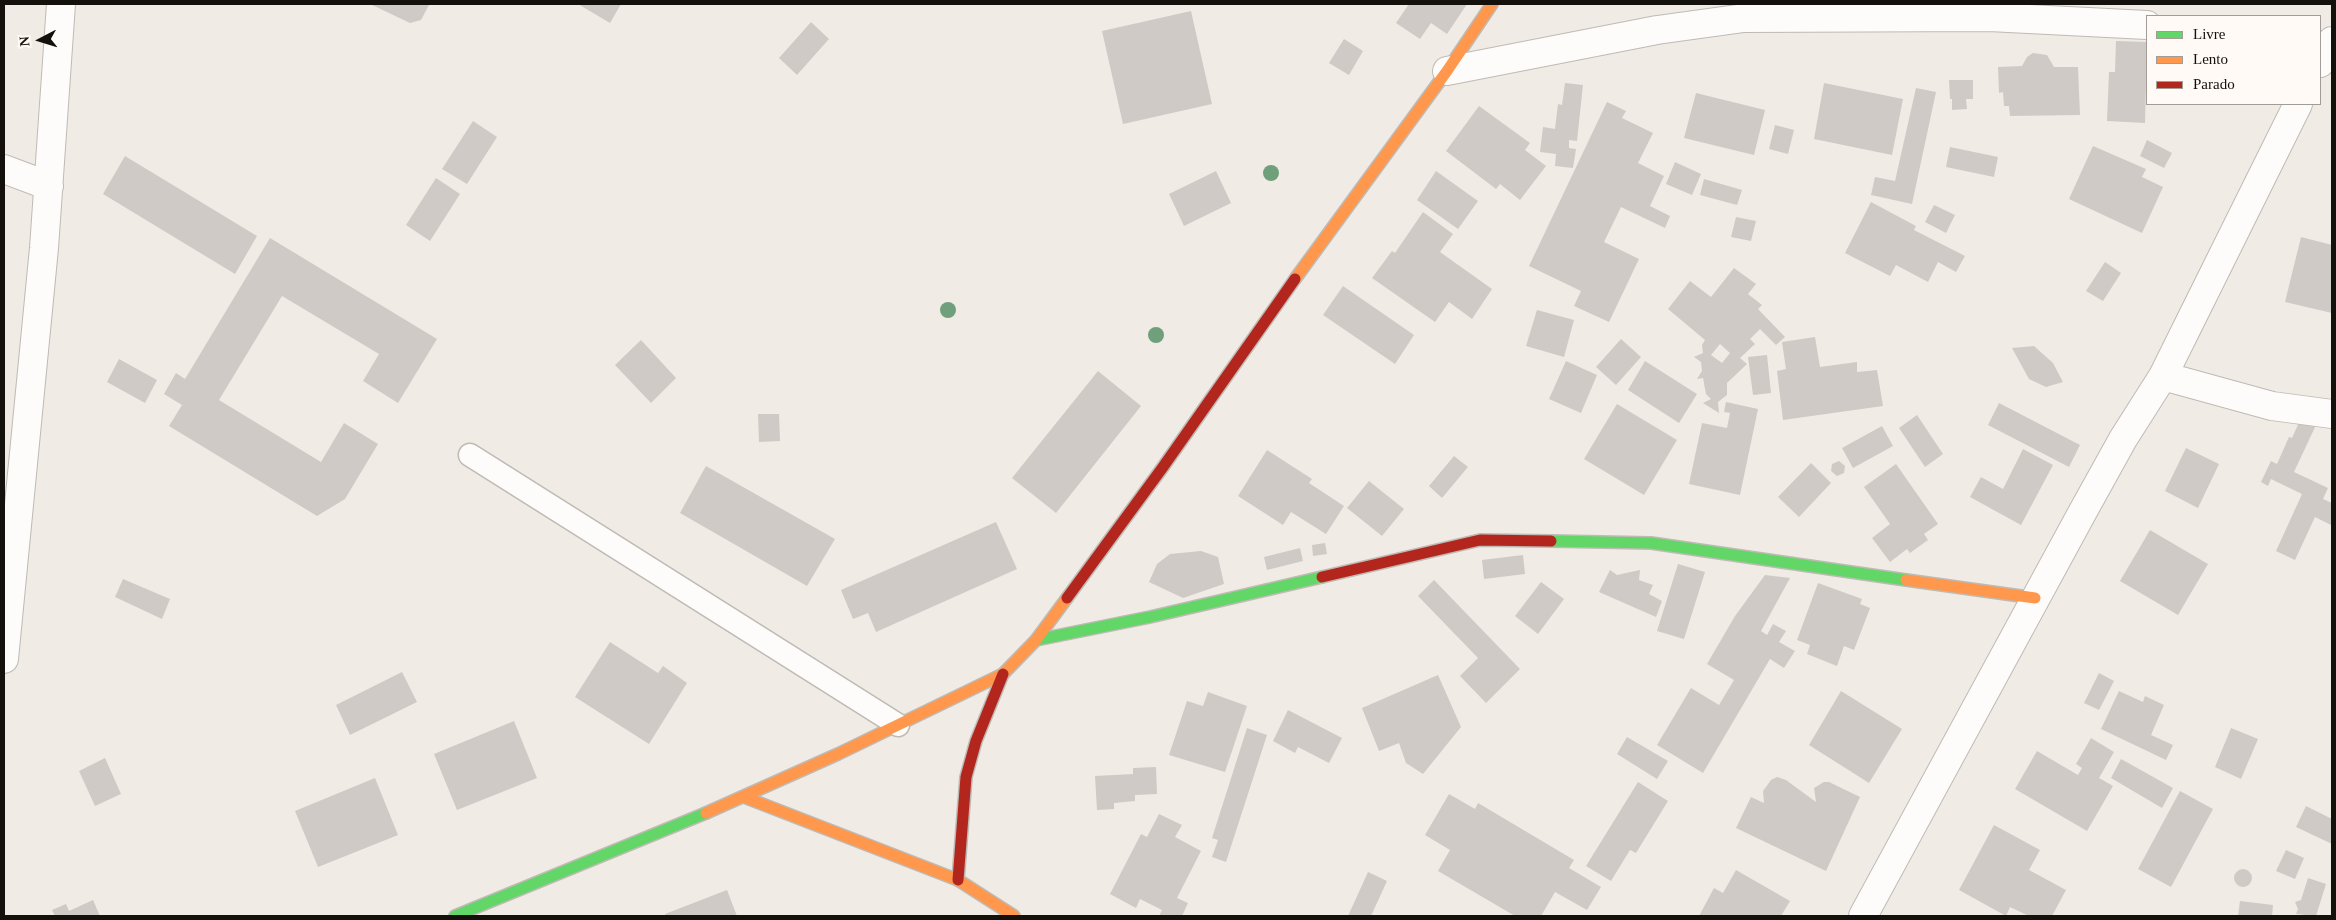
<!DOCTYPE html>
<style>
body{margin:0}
#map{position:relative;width:2336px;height:920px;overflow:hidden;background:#f1ebe5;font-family:Georgia,serif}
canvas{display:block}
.frame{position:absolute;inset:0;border:5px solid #14100c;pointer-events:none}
.legend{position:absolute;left:2146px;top:15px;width:175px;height:90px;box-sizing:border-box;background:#fffaf5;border:1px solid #a19c98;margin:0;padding:6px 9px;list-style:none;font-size:15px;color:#14100c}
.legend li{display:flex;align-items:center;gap:10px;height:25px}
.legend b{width:25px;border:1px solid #a19c98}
.north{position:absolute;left:15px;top:15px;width:50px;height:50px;-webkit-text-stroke:4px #fffaf5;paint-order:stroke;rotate:265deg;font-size:14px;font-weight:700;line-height:20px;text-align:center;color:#14100c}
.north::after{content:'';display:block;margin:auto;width:18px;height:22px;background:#14100c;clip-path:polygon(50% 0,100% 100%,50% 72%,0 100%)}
</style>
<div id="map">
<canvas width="2336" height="920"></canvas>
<div class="frame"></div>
<ul class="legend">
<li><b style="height:6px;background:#63d668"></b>Livre</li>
<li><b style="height:6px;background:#ff974d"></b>Lento</li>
<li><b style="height:6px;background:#b3261e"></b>Parado</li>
</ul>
<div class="north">N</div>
</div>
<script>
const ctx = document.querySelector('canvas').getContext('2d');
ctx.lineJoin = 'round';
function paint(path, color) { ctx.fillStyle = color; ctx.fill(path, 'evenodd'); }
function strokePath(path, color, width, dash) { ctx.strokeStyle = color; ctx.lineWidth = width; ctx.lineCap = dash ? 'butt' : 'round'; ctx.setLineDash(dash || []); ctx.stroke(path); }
const building = new Path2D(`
 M370,4H427L429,5L421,20L410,23Z
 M578,4H621L610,23Z
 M1409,4H1467L1447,34L1431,23L1420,39L1396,23Z
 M1191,11L1212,104L1123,124L1102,31Z
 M811,22L829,39L797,75L779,58Z
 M1344,39L1363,51L1349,75L1329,63Z
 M2116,41L2147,42L2145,123L2107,121L2109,72H2115Z
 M2033,53L2047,55L2054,67H2078L2080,115L2010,116L2009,106H2004L2003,92L1999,93L1998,67L2022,66L2027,57Z
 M1949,80H1973V99H1966L1967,109L1952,110V99H1950Z
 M1565,83L1583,85L1577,141L1569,140V148L1576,149L1573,168L1555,166L1556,154L1540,152L1543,127L1555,129L1558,104L1562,105Z
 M1824,83L1903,99L1892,155L1814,139Z
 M1916,88L1936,92L1912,204L1871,195L1875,177L1895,181Z
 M1696,93L1765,110L1754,155L1684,138Z
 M1607,102L1626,111L1622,118L1653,133L1638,163L1664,176L1650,206L1670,216L1665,228L1621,207L1604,242L1639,259L1609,322L1574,306L1581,291L1529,266Z
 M1479,106L1530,143L1525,150L1546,166L1520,200L1500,184L1496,189L1446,151Z
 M473,121L497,137L467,184L442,169Z
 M1775,125L1794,130L1788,154L1769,149Z
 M2147,140L2172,153L2164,168L2140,156Z
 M2093,146L2146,169L2142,177L2163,187L2142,233L2069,199Z
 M1950,147L1998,157L1994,177L1946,167Z
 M125,156L257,236L235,274L103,194Z
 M1675,162L1701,174L1692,195L1666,184Z
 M1216,171L1231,203L1184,226L1169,194Z
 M1436,171L1478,201L1458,229L1417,200Z
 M436,178L460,194L430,241L406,225Z
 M1704,179L1742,190L1737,205L1700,195Z
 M1871,202L1916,226L1914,230L1965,256L1956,272L1938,262L1928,282L1896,265L1890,276L1845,253Z
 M1934,205L1955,215L1946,233L1925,222Z
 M1423,212L1453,234L1440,252L1492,289L1472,319L1449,302L1435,322L1372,278L1392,251L1395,253Z
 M1736,217L1756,221L1751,241L1731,237Z
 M2301,237L2332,245V313L2285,302Z
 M270,238L437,339L398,403L363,381L379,354L282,296L219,400L321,462L344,423L378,444L345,499L317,516L169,426L182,405L164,394L176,373L185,379Z
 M2105,262L2121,273L2103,301L2086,291Z
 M1734,268L1756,284L1748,294L1762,305L1758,309L1785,337L1776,345L1760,329L1750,339L1755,344L1740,358L1747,364L1727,383V395L1718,402L1719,413L1703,403L1711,399L1706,394L1703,378L1697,379L1702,371L1701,362L1694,357L1703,353L1702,345L1705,340L1668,309L1690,281L1711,297ZM1720,344L1730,353L1722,363L1711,355Z
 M1343,286L1414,335L1395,364L1323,315Z
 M1537,310L1574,320L1564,357L1526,346Z
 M1815,337L1820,367L1857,362V372L1877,370L1883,406L1783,420L1777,371L1786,369L1782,342Z
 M1621,339L1641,357L1616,385L1596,367Z
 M641,340L676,378L651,403L615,365Z
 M2034,346L2053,363L2063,382L2046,387L2029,379L2012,348Z
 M1767,355L1771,393L1753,395L1748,357Z
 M119,359L157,380L145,403L107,382Z
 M1566,361L1597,375L1581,413L1549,399Z
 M1645,361L1697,394L1679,423L1628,390Z
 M1098,371L1141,406L1056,513L1012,478Z
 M1726,402L1758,409L1740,495L1689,484L1702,423L1727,428L1730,413L1724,412Z
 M1999,403L2080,445L2069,467L1988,425Z
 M1617,404L1677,440L1644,495L1584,459Z
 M758,414H779L780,441L759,442Z
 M1917,415L1943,454L1925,467L1899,428Z
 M2301,418L2316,425L2294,472L2328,488L2323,499L2332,503V522L2331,525L2315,517L2295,560L2276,551L2302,494L2271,479L2268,486L2261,482L2271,461L2277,464L2289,437L2292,438Z
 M1882,426L1893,446L1853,468L1842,448Z
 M2186,448L2219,464L2198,508L2165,491Z
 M2023,449L2053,465L2021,525L1970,497L1981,477L2003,489Z
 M1267,450L1312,479L1309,483L1344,506L1326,534L1291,512L1283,525L1238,496Z
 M1454,456L1468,467L1442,498L1429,486Z
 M1839,461L1845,466L1844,473L1837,476L1831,471L1832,464Z
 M1811,463L1831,483L1799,517L1778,497Z
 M1896,464L1938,524L1924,534L1928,540L1910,553L1907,549L1890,562L1872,538L1890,524L1864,487Z
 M706,466L835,539L807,586L680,513Z
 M1369,481L1404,509L1382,536L1347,508Z
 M996,522L1017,569L876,632L868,613L853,619L841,590Z
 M2150,530L2208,564L2178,615L2120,581Z
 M1325,543L1327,554L1313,556L1312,545Z
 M1300,548L1303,561L1267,570L1264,557Z
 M1201,551L1218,557L1224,584L1183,598L1149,582L1157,564L1170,554Z
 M1523,555L1525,574L1484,579L1482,560Z
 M1678,564L1705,572L1684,639L1657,631Z
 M1610,570L1617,575L1640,570L1639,580L1653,585L1649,594L1662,601L1656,617L1599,592Z
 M1765,575L1790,578L1761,631L1767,635L1773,624L1786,631L1779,642L1795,651L1784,668L1770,659L1703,773L1657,745L1691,688L1719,705L1734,680L1707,664L1735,616Z
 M123,579L170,599L162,619L115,597Z
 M1434,580L1520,669L1486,703L1460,676L1478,658L1418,596Z
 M1541,582L1564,599L1538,634L1515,616Z
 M1818,583L1862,599L1860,604L1870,608L1854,650L1844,646L1837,666L1807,654L1810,645L1797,640Z
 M610,642L658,673L663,666L687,683L649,744L575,697Z
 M402,672L417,702L350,735L336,705Z
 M2099,673L2114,681L2099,710L2084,703Z
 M1438,675L1461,727L1423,774L1406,763L1399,743L1379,751L1362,708Z
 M1841,691L1902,729L1869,783L1809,745Z
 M2119,691L2143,702L2145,696L2164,705L2151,735L2173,745L2166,760L2101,729Z
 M1208,692L1247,706L1225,772L1169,755L1187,701L1203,706Z
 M1288,710L1342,738L1329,763L1298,747L1295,753L1273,741Z
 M514,721L537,778L457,810L434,754Z
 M1247,728L1267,735L1226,862L1212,857L1218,840L1212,838Z
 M2231,728L2258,739L2241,779L2215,767Z
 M1627,737L1668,761L1657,779L1617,754Z
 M2091,738L2114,752L2099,778L2113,786L2087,831L2015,789L2037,751L2078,775L2082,768L2076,764Z
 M105,758L121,794L95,806L79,771Z
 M2121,759L2173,788L2162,808L2111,778Z
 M1156,767L1157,794L1135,795V801L1114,803V809L1097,810L1095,776L1133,774V768Z
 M1777,777L1786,780L1816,802L1814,788L1824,782H1829L1860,797L1826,871L1736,828L1751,797L1764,803L1763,791L1771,780Z
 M375,778L398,835L318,867L295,811Z
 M1638,782L1668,801L1636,853L1630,850L1611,881L1586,866Z
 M2180,791L2213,809L2171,887L2138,869Z
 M1449,794L1475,809L1478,803L1574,860L1569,868L1601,887L1587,910L1555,892L1541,916H1515L1438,871L1450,850L1425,835Z
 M2306,806L2332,819V844L2296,827Z
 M1159,814L1182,825L1175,837L1201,851L1177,898L1188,903L1182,916H1159L1162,910L1140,899L1136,908L1110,894L1141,834L1147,837Z
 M1994,825L2040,850L2029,870L2066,890L2052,916H2029L2010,907L2006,916L1959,890Z
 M2286,850L2304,858L2295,879L2276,871Z
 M2234 878a9 9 0 1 1 18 0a9 9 0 1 1-18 0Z
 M1736,870L1790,901L1781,916H1699L1714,888L1723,893Z
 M1368,872L1387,881L1371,916H1348Z
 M2308,878L2326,884L2316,916L2296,914L2298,909L2295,902L2301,900Z
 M727,890L737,916H666L665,914Z
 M93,900L100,916H55L52,910L66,904L69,911Z
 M2240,901L2273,905L2272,916H2238Z`);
const lane = new Path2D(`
 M470,455L898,725`);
const street = new Path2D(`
 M2320,63L2332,41
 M1447,71L1657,30L1744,18L1989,17L2147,25
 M4,169L49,186
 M2163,376L2272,406L2332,414
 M4,659L44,248L61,4
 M1863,916L2082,513L2123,439L2163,376L2298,104`);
const fast = new Path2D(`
 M1551,541L1651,543L1906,580
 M1036,640L1150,617L1322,577
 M455,916L706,813`);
const slow = new Path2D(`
 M1295,279L1447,71L1492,4
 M1906,580L2035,598
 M744,797L958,880L1014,916
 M706,813L838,754L1003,674L1036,640L1067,598`);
const jam = new Path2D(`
 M1322,577L1480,540L1551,541
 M1067,598L1163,467L1295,279
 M958,880L966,777L976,741L1003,674`);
const trees = [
 [1271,173],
 [948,310],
 [1156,335]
];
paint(building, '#cfcac5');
strokePath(lane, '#bebab4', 25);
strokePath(street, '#bebab4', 30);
strokePath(fast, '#bebab4', 14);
strokePath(slow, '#bebab4', 14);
strokePath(jam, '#bebab4', 14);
strokePath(lane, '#fdfcfb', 22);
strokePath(street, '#fdfcfb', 28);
strokePath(fast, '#63d668', 11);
strokePath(slow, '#ff974d', 11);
strokePath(jam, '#b3261e', 11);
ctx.fillStyle = '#6f9f7b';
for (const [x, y] of trees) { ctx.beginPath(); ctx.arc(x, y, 8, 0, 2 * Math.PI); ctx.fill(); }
</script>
